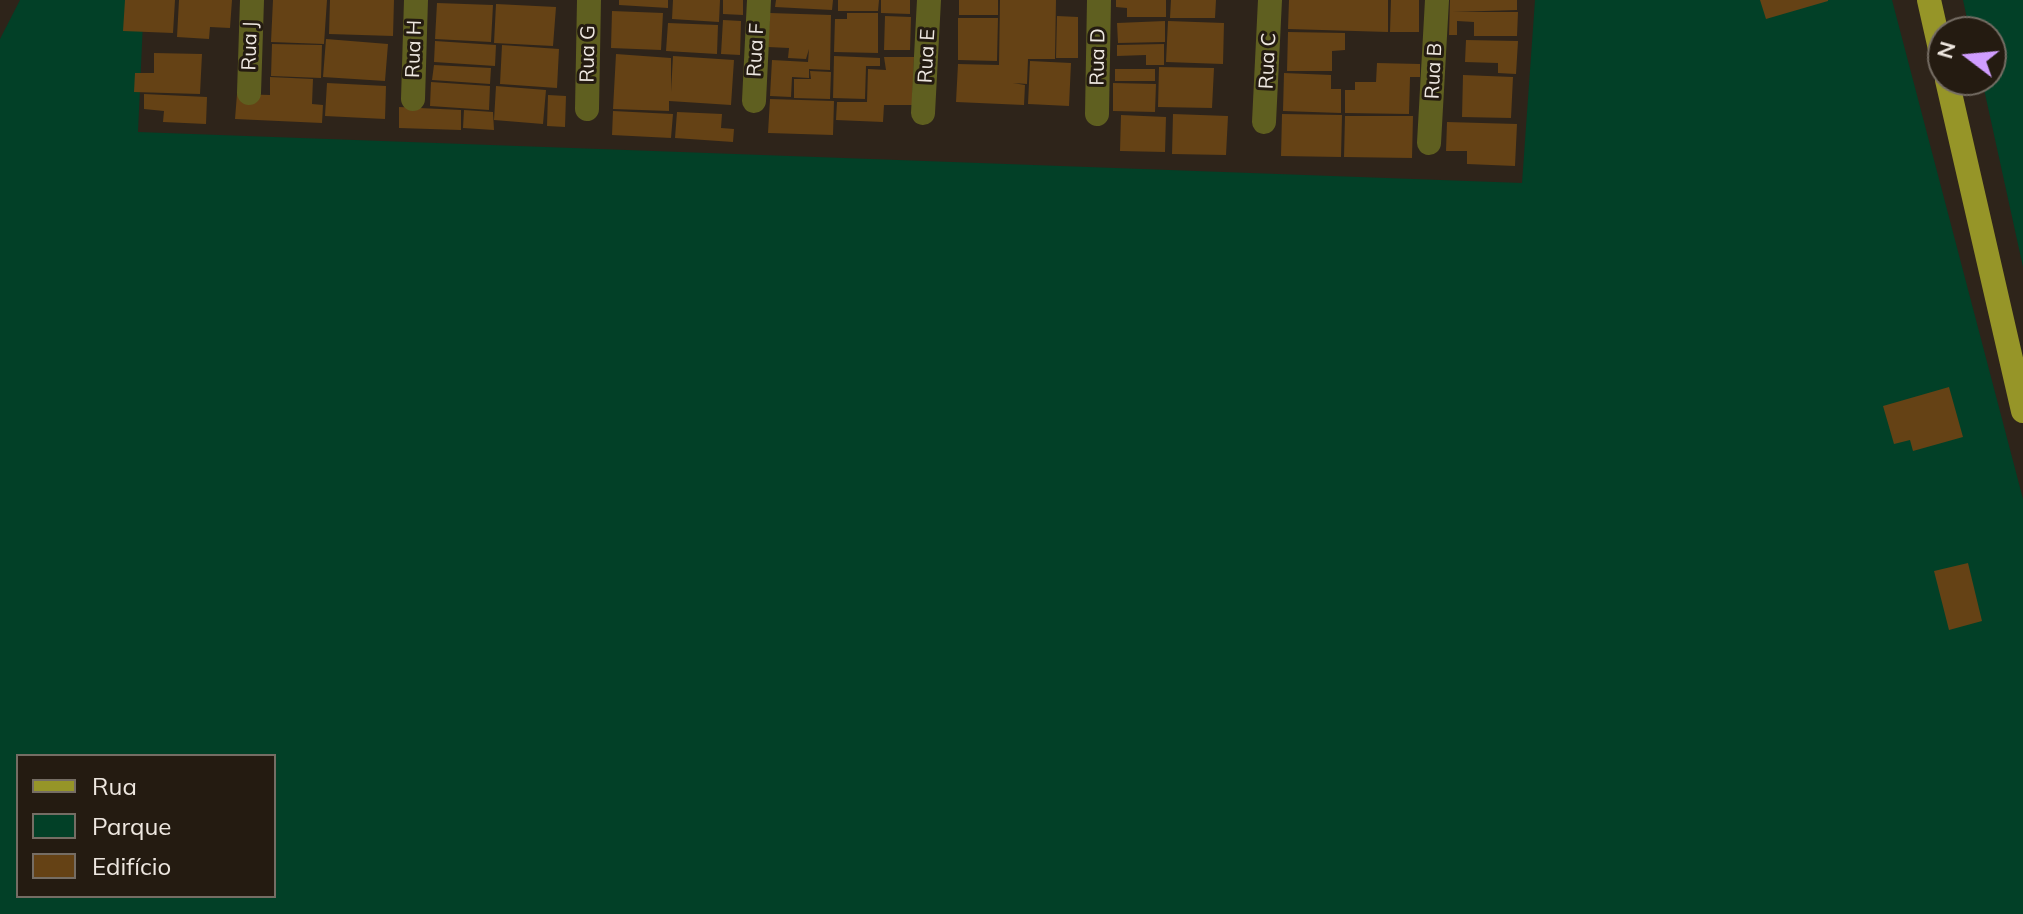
<!DOCTYPE html>
<meta charset="utf-8">
<style>
body{margin:0}
#map{position:relative;width:2023px;height:914px;overflow:hidden;background:#2e241a;font-family:Mulish,sans-serif}
canvas{display:block}
.legend{position:absolute;left:16px;top:754px;width:260px;height:144px;box-sizing:border-box;background:#241b11;border:2px solid #756d64;margin:0;padding:10px 14px;list-style:none;font-size:24px;color:#eee7e0}
.legend li{display:flex;align-items:center;gap:16px;height:40px}
.legend b{width:40px;border:2px solid #756d64}
.north{position:absolute;left:1927px;top:16px;width:80px;height:80px;box-sizing:border-box;background:#241b11;border:2px solid #756d64;border-radius:50%;rotate:286deg;font-size:22px;font-weight:700;line-height:32px;text-align:center;color:#eee7e0}
.north::after{content:'';display:block;margin:auto;width:28px;height:36px;background:#d09dff;clip-path:polygon(50% 0,100% 100%,50% 72%,0 100%)}
</style>
<div id="map">
<canvas width="2023" height="914"></canvas>
<ul class="legend">
<li><b style="height:10px;background:#969528"></b>Rua</li>
<li><b style="height:22px;background:#024027"></b>Parque</li>
<li><b style="height:22px;background:#654215"></b>Edifício</li>
</ul>
<div class="north">N</div>
</div>
<script>
const ctx = document.querySelector('canvas').getContext('2d');
ctx.lineJoin = 'round';
function paint(path, color) { ctx.fillStyle = color; ctx.fill(path, 'evenodd'); }
function strokePath(path, color, width, dash) { ctx.strokeStyle = color; ctx.lineWidth = width; ctx.lineCap = dash ? 'butt' : 'round'; ctx.setLineDash(dash || []); ctx.stroke(path); }
function drawText(font, color, halo, rows, align = 'center') {
  ctx.font = font + ' Mulish,sans-serif'; ctx.lineWidth = 6; ctx.setLineDash([]); ctx.textBaseline = 'middle'; ctx.strokeStyle = halo; ctx.fillStyle = color; for (const [text, x, y, turn = 0] of rows) {
    ctx.save(); ctx.translate(x, y); ctx.rotate((+turn || 0) * Math.PI / 180); ctx.textAlign = isNaN(turn) ? turn : align; if (halo) ctx.strokeText(text, 0, 0); ctx.fillText(text, 0, 0); ctx.restore();
  }
}
const green = new Path2D(`
 M20,0H144L138,132L1522,183L1535,0H1892L2023,499V914H0V39ZM18,756H274V896H18Z
 M1963,0H2023V267L1982,80H1991V32H1970Z`);
const building = new Path2D(`
 M125,0H175L173,33L123,31Z
 M179,0H232L230,28L210,27L209,39L177,37Z
 M273,0H327L324,44L271,42Z
 M330,0H394L393,36L329,34Z
 M619,0H668V8L619,5Z
 M673,0H720L719,22L672,19Z
 M723,0H743V15L723,14Z
 M776,0H833L832,10L775,7Z
 M838,0H879L878,11H838Z
 M881,0H910V14L881,13Z
 M959,0H998V15H959Z
 M1000,0H1056L1055,59H1028L1027,84L1013,83L1025,85L1024,105L956,102L958,64L999,65Z
 M1116,0H1166V17H1127V8L1116,7Z
 M1171,0H1216L1215,18H1170Z
 M1289,0H1388V32L1288,29Z
 M1391,0H1419V32H1390Z
 M1450,0H1517V10L1453,12H1518L1517,36H1474V22L1457,21V35H1449Z
 M1760,0H1828V1L1766,19Z
 M437,3L493,5L491,42L435,39Z
 M496,4L556,7L553,46L494,43Z
 M612,11L663,13L661,50L611,48Z
 M770,13L831,15L830,70L809,69V78L792,77L791,97L770,96L772,60L808,62L809,49L806,59L788,58L789,48L768,47Z
 M847,13H878V53L834,52L835,19H847Z
 M885,16L911,17L910,50H884Z
 M1057,16L1078,17V58H1056Z
 M958,18H998L997,61L958,60Z
 M723,20L741,21L740,55L721,54Z
 M1165,21V42L1118,43L1117,23Z
 M1168,21L1224,23L1223,64L1166,62Z
 M668,23L718,25L717,54L666,51Z
 M1288,32L1345,33V50L1332,51V71H1287Z
 M326,39L388,44L385,81L323,77Z
 M1466,40L1518,41L1516,74L1498,73V63L1465,62Z
 M435,41L496,45L495,66L434,62Z
 M272,44L322,45L321,78L271,76Z
 M1164,44V65H1146V55L1117,56V45Z
 M502,45L559,49L557,88L500,84Z
 M154,53L202,54L200,94L134,92L135,73H154Z
 M616,54L671,58V92L673,56L734,60L731,105L669,101V111L613,109Z
 M834,56L880,58V66H866L865,99L833,98Z
 M884,57H914L912,105H884L883,122L836,120L837,102H867L868,69L886,70Z
 M1030,61L1071,63L1069,106L1028,104Z
 M1377,63L1420,64V77H1410L1409,114L1345,113V90H1355V82H1376Z
 M434,65L491,68L490,84L432,80Z
 M1159,67L1214,68L1212,108L1158,107Z
 M1115,69H1155V81H1115Z
 M810,71L831,72L830,99L794,98V79H811Z
 M1284,73L1331,75V89H1341V113L1283,111Z
 M1463,75L1513,77L1511,118L1462,117Z
 M270,77L313,79L312,104L323,105L322,123L235,119L237,94L270,95Z
 M431,82L490,86L489,110L430,106Z
 M327,83L386,86L385,119L325,116Z
 M1113,83L1156,84L1155,112L1113,111Z
 M496,86L546,90L543,124L494,120Z
 M144,94L207,97L206,124L163,122L164,111L144,109Z
 M548,95L566,96L565,127L547,126Z
 M770,99L834,101L833,135L768,133Z
 M399,107L461,110V130L399,128Z
 M464,110L493,112L494,130L463,128Z
 M613,111L673,114L671,138L612,135Z
 M677,112L722,114L721,128L734,129L733,142L675,138Z
 M1173,114L1228,116L1226,155L1172,154Z
 M1282,114L1342,115L1341,157L1281,156Z
 M1121,115L1166,117L1165,152L1120,151Z
 M1345,116H1413L1412,158L1344,157Z
 M1447,122L1517,124L1515,166L1467,164V151H1446Z
 M1949,387L1963,437L1913,451L1910,440L1894,444L1883,406Z
 M1968,563L1982,621L1949,630L1934,571Z`);
const minor = new Path2D(`
 M249,93L252,0
 M413,99L416,0
 M754,101L759,0
 M587,109L589,0
 M923,113L929,0
 M1097,114L1099,0
 M1264,122L1270,0
 M1429,143L1437,0`);
const major = new Path2D(`
 M1929,0L1943,62
 M1947,80L2023,411`);
const streetNames = [
 ["Rua J",250,46,-88],
 ["Rua H",414,49,-88],
 ["Rua F",756,50,-87],
 ["Rua G",588,54,-89],
 ["Rua E",927,56,-87],
 ["Rua D",1098,57,-89],
 ["Rua C",1268,61,-87],
 ["Rua B",1434,71,-87]
];
paint(green, '#024027');
paint(building, '#654215');
strokePath(minor, '#5f5f20', 24);
strokePath(major, '#969528', 24);
drawText('20px', '#eee7e0', '#241b11', streetNames);
</script>
